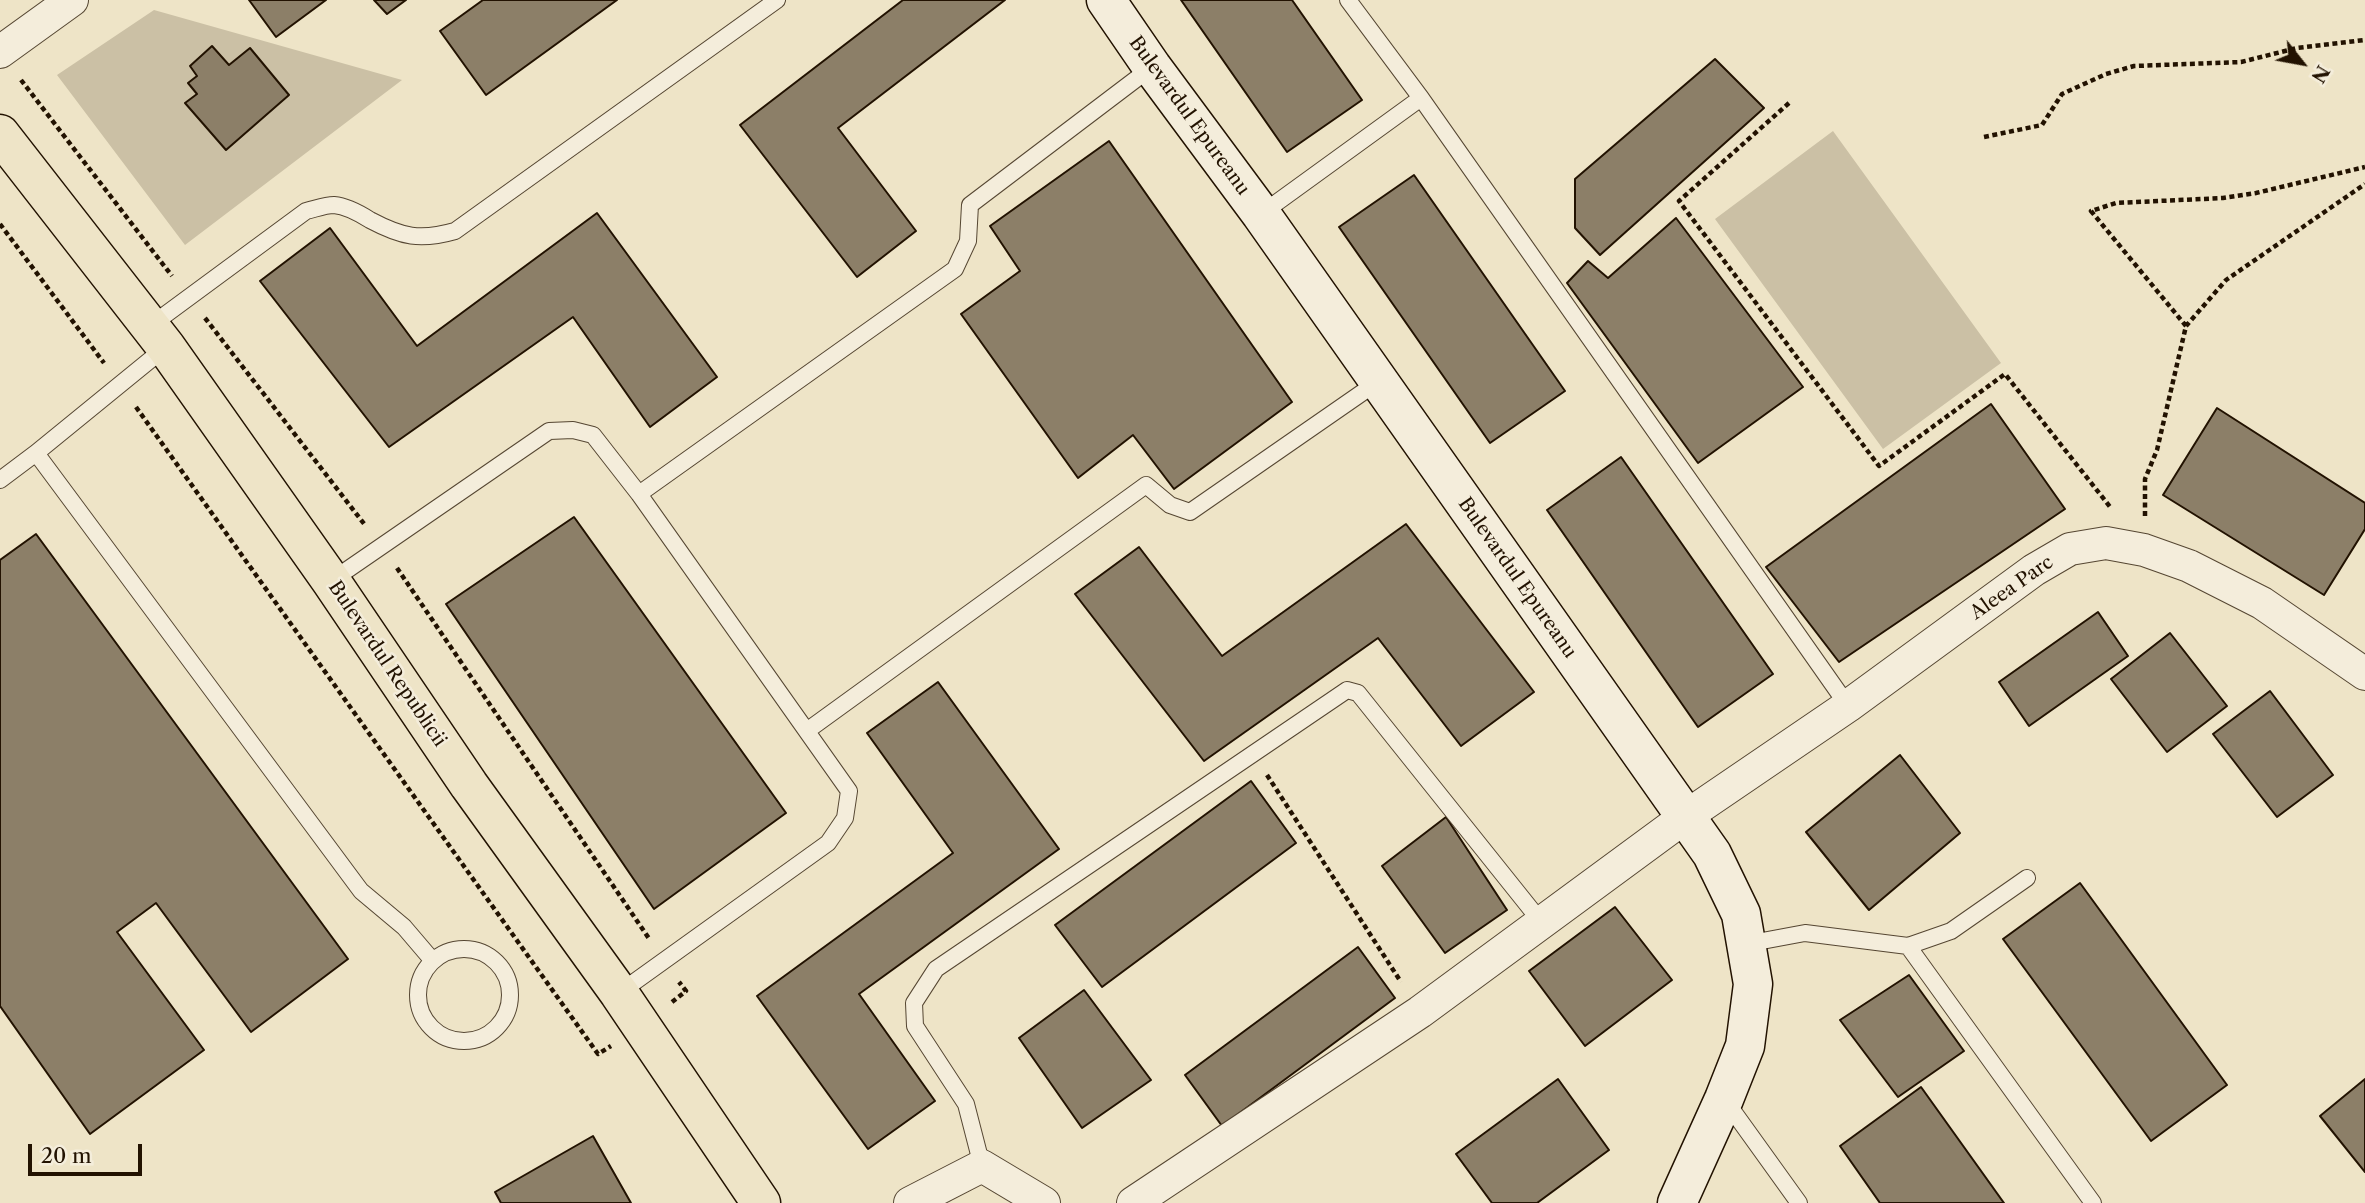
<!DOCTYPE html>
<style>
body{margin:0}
#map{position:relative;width:2365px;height:1203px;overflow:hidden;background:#eee4c7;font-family:"Libre Caslon Text",serif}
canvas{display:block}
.north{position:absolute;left:2267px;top:28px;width:70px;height:70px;-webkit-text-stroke:5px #f4eddb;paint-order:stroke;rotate:121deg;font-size:19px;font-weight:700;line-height:28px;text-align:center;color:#221201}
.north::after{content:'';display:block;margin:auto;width:24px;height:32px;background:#221201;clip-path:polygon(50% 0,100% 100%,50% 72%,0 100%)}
.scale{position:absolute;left:28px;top:1144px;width:114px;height:32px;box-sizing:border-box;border:4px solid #221201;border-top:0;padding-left:9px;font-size:21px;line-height:24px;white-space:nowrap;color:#221201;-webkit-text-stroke:5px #f4eddb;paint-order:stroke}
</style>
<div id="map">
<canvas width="2365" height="1203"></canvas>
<div class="north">N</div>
<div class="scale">20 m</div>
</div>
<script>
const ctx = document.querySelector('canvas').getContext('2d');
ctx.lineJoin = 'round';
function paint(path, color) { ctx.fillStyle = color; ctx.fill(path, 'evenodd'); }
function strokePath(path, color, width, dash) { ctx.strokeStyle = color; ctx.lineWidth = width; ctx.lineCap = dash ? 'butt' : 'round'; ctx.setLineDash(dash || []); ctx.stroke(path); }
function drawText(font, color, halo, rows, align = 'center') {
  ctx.font = font + ' "Libre Caslon Text",serif'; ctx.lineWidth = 5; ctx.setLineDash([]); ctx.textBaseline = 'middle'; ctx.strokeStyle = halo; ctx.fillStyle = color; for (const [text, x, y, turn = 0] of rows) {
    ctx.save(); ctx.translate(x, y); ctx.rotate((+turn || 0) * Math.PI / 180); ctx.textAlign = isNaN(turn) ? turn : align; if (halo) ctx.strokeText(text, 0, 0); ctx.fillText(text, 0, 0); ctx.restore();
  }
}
const green = new Path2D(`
 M154,10L402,80L185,245L57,75Z
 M1833,131L2001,363L1883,449L1715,219Z`);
const building = new Path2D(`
 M249,0H326L276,37Z
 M374,0H406L387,14Z
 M483,0H617L486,95L440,31Z
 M903,0H1005L838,128L916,231L857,277L740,125Z
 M1181,0H1292L1362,100L1287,152Z
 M212,46L229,65L250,48L289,95L226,150L185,103L197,94L188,83L197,76L190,66Z
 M1715,59L1764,108L1600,255L1575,228V179Z
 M1109,141L1292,402L1174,489L1133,435L1078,478L961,314L1020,271L990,226Z
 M1414,175L1565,391L1490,443L1339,227Z
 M597,213L717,377L650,427L573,317L389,447L260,281L330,228L417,346Z
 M1676,218L1803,387L1698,463L1567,283L1588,261L1608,278Z
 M1991,404L2065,509L1839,662L1766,567Z
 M2217,408L2365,503V529L2324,595L2163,495Z
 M1621,457L1773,674L1698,727L1547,510Z
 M574,517L786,813L654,909L446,604Z
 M1406,524L1534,692L1461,746L1378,638L1204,761L1075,594L1139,547L1222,656Z
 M36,534L348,959L251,1032L156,903L117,932L204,1050L90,1134L0,1006V560Z
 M2098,612L2128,656L2029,726L1999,682Z
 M2170,633L2227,706L2167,752L2111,679Z
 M938,682L1059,849L859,994L935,1101L868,1149L757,996L953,853L867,733Z
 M2270,691L2333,775L2277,817L2213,734Z
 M1900,755L1960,833L1869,910L1806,832Z
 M1251,781L1296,843L1102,987L1055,925Z
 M1446,817L1507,910L1445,953L1382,866Z
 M2080,883L2227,1085L2151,1141L2003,939Z
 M1615,907L1672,980L1585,1046L1529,971Z
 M1358,947L1395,998L1222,1126L1185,1075Z
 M1909,975L1964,1051L1898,1097L1840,1020Z
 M1084,990L1151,1080L1082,1128L1019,1038Z
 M1558,1079L1609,1150L1537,1203H1492L1456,1154Z
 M2365,1079V1172L2320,1116Z
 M1921,1087L2004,1203H1880L1840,1146Z
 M593,1136L631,1203H501L495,1192Z`);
const path = new Path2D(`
 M21,80L172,276
 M1789,103L1679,201L1879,466L2005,374L2111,508
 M1984,137L2042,125L2062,94L2106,74L2134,66L2241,62L2297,48L2365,40
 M0,224L104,363
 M205,318L365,525
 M2186,326L2091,211L2116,203L2223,198L2256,193L2365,167
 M136,407L598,1054L611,1046
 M2145,516V479L2157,450L2186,326L2226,280L2365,184
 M397,568L650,940
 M1267,775L1401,982
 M672,1002L686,991L679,982`);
const service = new Path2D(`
 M1348,0L1421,98L1848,706
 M1261,214L1421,98
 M150,326L306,211C315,209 325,205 334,205C346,206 359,213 370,220C402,237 420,241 455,231L777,0
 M166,347L36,453L361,891L404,927L433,961
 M0,480L36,453
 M639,494L955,269L968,241L970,205L1152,67
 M331,581L549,431L573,430L593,435L639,494L849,791L845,818L828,843L619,993
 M808,730L1146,485L1170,505L1190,512L1379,381
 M1746,944L1805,933L1908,946L1951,931L2027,878
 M1908,946L2093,1203
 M418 995a46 46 0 1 1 92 0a46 46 0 1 1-92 0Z
 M1725,1100L1799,1203
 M982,1166L966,1104L915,1026L914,1003L936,969L1347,690L1358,693L1542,923`);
const minor = new Path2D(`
 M0,52L72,0
 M910,1203L982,1166L1044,1203
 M1133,1203L1420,1012L1685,817L1848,706L2034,570L2070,549L2106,543L2144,550L2189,566L2262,603L2365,674`);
const secondary = new Path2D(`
 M1106,0L1152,67L1261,214L1712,854L1741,914L1753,984L1745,1046L1724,1099L1677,1203`);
const primary = new Path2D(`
 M0,134L166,347L331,581L469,785L619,993L761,1203`);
const streetNames = [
 ["Bulevardul Epureanu",1189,116,54],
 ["Bulevardul Epureanu",1517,578,55],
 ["Aleea Parc",2012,588,-35],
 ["Bulevardul Republicii",387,664,56]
];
paint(green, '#cbc0a5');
paint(building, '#8c7f68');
strokePath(building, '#221201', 2);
strokePath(service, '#554632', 18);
strokePath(minor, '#554632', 34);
strokePath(secondary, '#221201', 41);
strokePath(primary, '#221201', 41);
strokePath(path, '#221201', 4.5, [5, 3.5]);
strokePath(service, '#f4eddb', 16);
strokePath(minor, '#f4eddb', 32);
strokePath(secondary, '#f4eddb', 38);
strokePath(primary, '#eee4c7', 38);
drawText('19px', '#221201', '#f4eddb', streetNames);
</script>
